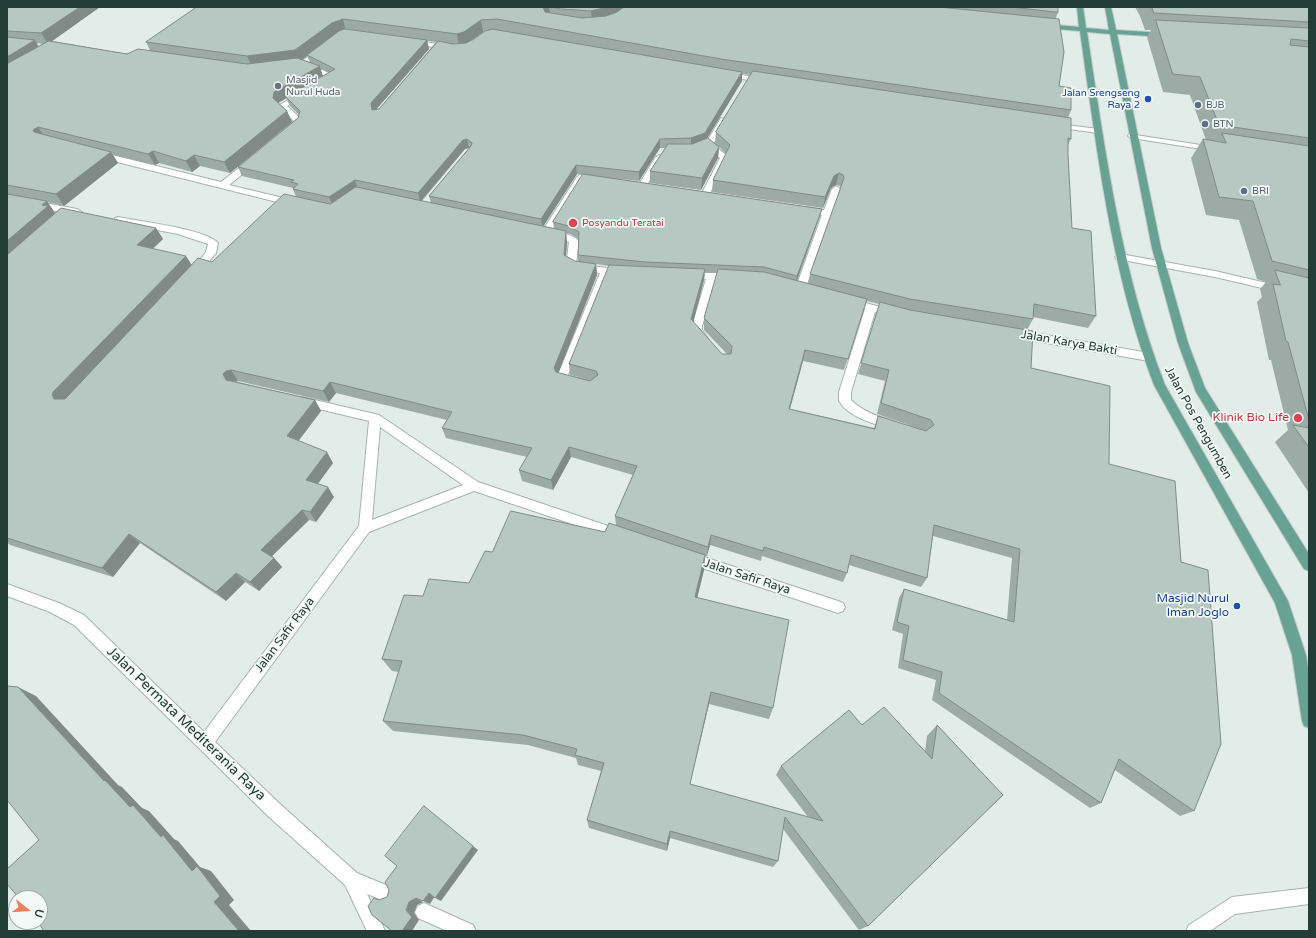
<!DOCTYPE html>
<style>
body{margin:0}
#map{position:relative;width:1316px;height:938px;overflow:hidden;background:#e2ece8;font-family:"Varela Round",sans-serif}
canvas{display:block}
.frame{position:absolute;inset:0;border:8px solid #223e36;pointer-events:none}
.north{position:absolute;left:8px;top:890px;width:40px;height:40px;box-sizing:border-box;background:#f3f9f6;border:1px solid #9faea9;border-radius:50%;rotate:107deg;font-size:11px;font-weight:700;line-height:16px;text-align:center;color:#223e36}
.north::after{content:'';display:block;margin:auto;width:14px;height:18px;background:#f27e5a;clip-path:polygon(50% 0,100% 100%,50% 72%,0 100%)}
</style>
<div id="map">
<canvas width="1316" height="938"></canvas>
<div class="frame"></div>
<div class="north">U</div>
</div>
<script>
const ctx = document.querySelector('canvas').getContext('2d');
ctx.lineJoin = 'round';
function strokePath(path, color, width, dash) { ctx.strokeStyle = color; ctx.lineWidth = width; ctx.lineCap = dash ? 'butt' : 'round'; ctx.setLineDash(dash || []); ctx.stroke(path); }
function paint(path, color) { ctx.fillStyle = color; ctx.fill(path, 'evenodd'); }
function drawText(font, color, halo, rows, align = 'center') {
  ctx.font = font + ' "Varela Round",sans-serif'; ctx.lineWidth = 3.5; ctx.setLineDash([]); ctx.textBaseline = 'middle'; ctx.strokeStyle = halo; ctx.fillStyle = color; for (const [text, x, y, turn = 0] of rows) {
    ctx.save(); ctx.translate(x, y); ctx.rotate((+turn || 0) * Math.PI / 180); ctx.textAlign = isNaN(turn) ? turn : align; if (halo) ctx.strokeText(text, 0, 0); ctx.fillText(text, 0, 0); ctx.restore();
  }
}
const minor = new Path2D(`
 M412,40L451,46L455,48L451,50L410,43L408,42Z
 M318,48L325,50L307,64L336,75V79L330,83L323,81L327,77L298,65Z
 M723,73L765,78L769,80L765,82L726,77L722,75Z
 M299,93L306,95L287,106L303,121L292,133H286V129L294,121L278,106Z
 M721,118L728,120L713,144L728,157L709,195L705,198L701,195L720,158L708,148L699,151L695,149L706,143Z
 M1051,123L1098,129L1102,131L1098,133L1054,127L1050,125Z
 M1129,134L1214,147L1218,149L1214,151L1132,138L1128,136Z
 M100,152L221,182L249,160H255V164L229,185L296,201L297,203L293,206L97,157V153Z
 M659,155L663,158L646,186L645,188H639L638,186L655,158Z
 M581,174L597,176L601,179L597,182L584,180L552,231C561,233 572,234 579,241L576,264L623,270L628,273L623,276L609,274L567,377L576,379L577,382L572,386L559,384L557,377L600,273L568,268L566,266L569,242L543,235L541,233L577,177Z
 M836,186L840,189L805,290L804,292H796L795,290L822,215L805,213L801,210L805,207L824,210L832,189Z
 M7,196L77,209L82,212L77,215L7,202Z
 M118,217C138,221 206,229 218,243L216,253L199,273H193L191,271L193,269L206,252L208,244L178,234L115,222V218Z
 M1120,254L1215,271L1309,293V299L1215,277L1117,259L1115,257Z
 M689,273H733L738,276L733,279H716L702,326V330L709,340L704,344C697,342 692,333 692,326L706,279L686,278L684,276L686,274Z
 M850,299L896,311L897,313L892,316L875,312L851,392V400C863,412 880,417 896,422L898,425L896,428L892,429C875,424 849,418 839,401V392L865,309L846,304L845,302L846,300Z
 M1017,330L1149,353L1154,357L1149,361L1013,337L1012,334Z
 M302,397L379,415L478,482L620,530L625,531L626,535L625,539L620,540L474,491L369,532L215,742L280,804L357,873L393,888L395,894L393,900L387,902L367,894L385,931H367L345,885L268,816L74,625L50,612L7,596V584L59,603L84,615L204,732L359,526L369,421L298,404L296,401L298,398ZM380,427L463,485L372,520Z
 M689,552L838,601L843,603L845,607L843,611L838,613L684,562L682,558L684,554Z
 M1309,888V904L1235,914L1210,931H1186L1189,925L1232,897Z
 M424,903L473,925L476,931H447L418,918L415,912L418,906Z`);
const major = new Path2D(`
 M1077,7H1083L1086,28L1109,30L1105,7H1111L1116,30L1164,33L1167,35L1164,37L1117,34L1161,248L1188,343L1205,388L1309,554V571L1304,569L1196,392L1178,343L1152,248L1110,34L1087,32C1105,151 1121,272 1165,385L1288,601L1306,655L1309,674V728L1304,726L1302,721L1292,655L1275,603L1154,385C1111,272 1097,151 1080,31L1045,28L1042,26L1045,24L1079,27Z`);
const wall = new Path2D(`
 M7,7H100L52,41L127,54L150,50L146,42L197,7H1058V12L1056,18L1059,86L1071,110L1068,118L1071,139L1068,145V155L1072,228L1096,316L1088,328L1033,317V319L1027,330L1031,368L1109,464L1194,811L1180,816L1115,770L1101,803L1090,808L932,700L936,680L898,668L903,634L892,630L899,598L904,589L1007,620L1012,558L933,536L927,578L921,587L849,565L847,573L843,582L762,556L761,561L710,545L707,556H705L704,570L697,597L773,708L769,719L709,704L690,784L808,817L776,775L781,766L862,725L925,751L927,736L937,725L1003,795L868,926L859,930L783,829L778,861L773,867L670,838L667,851L589,828L587,820L601,771L578,765L576,758L528,745L393,731L383,721L399,672L392,671L382,659L423,596L469,583L492,552L605,532L616,525L615,516L633,475L571,457L553,490L522,481L519,470L527,457L446,438L442,428L447,420L336,393L329,402L238,381H234L315,400L321,411L298,441L333,463L318,484L334,497L316,522L309,520L272,556L274,558L282,567L259,591L245,582L226,601L140,543L113,577L10,545L7,542ZM483,32H484L474,39L469,41ZM427,41L436,42L379,109H376L429,49ZM36,43L43,44L38,46ZM307,56L310,62L302,60ZM320,69L329,73L323,76ZM742,74L751,75L716,132L715,143L707,138L742,81ZM286,98L290,106L299,115L298,118L238,167L242,176L293,188V189L296,197L212,262L192,265L153,249L163,239L156,228L55,214H54L55,213L47,202L64,206L118,163L113,155L155,165L159,163L192,172L200,166L230,173L292,122L287,111L278,103ZM719,147L726,154L713,180L712,192L823,208L831,188L836,185L840,186L841,187L810,274L808,284L797,281L820,216L822,209L612,178L639,181L660,148H665L650,171V183L701,190L718,158ZM469,148L429,196L431,203L422,201L465,149ZM577,174L583,175L553,222L554,229L543,227ZM566,233L570,234L579,239L578,255V261H575L566,256L567,243ZM596,264L609,266L569,364L570,375L591,380L558,373L597,275ZM705,272L717,273L704,318V330L727,354H722L693,322L704,280ZM867,301L879,304L858,374L885,381L877,414L926,431L878,416L874,428L790,409L803,361L844,370Z
 M1135,7H1309V493L1275,442L1288,430L1271,360H1269L1257,302L1262,297L1260,289L1266,282L1257,279L1239,220L1206,215L1191,158L1203,139L1206,140L1190,95L1163,92L1147,37L1151,30H1145L1140,16Z`);
const shadedWall = new Path2D(`
 M80,7H100L48,44L41,33Z
 M542,7H549L550,13L543,14Z
 M607,7H624V9L592,23L591,11Z
 M343,19L346,31L307,55V56L299,62L252,67L247,56Z
 M481,20L483,32L466,44L459,45L457,34Z
 M35,40L41,51L7,72V57Z
 M427,40L429,49L374,112L372,110L371,103Z
 M320,66L323,77L278,103L273,98L274,92Z
 M742,72V81L705,142L691,148V138Z
 M287,111L292,122L230,173L224,162Z
 M38,127L46,139L41,142L33,130Z
 M467,139L469,148L465,149L420,202L418,193L463,140Z
 M660,139V148L639,181V172Z
 M719,147L718,158L701,190L702,178Z
 M153,151L159,163L155,165L148,154Z
 M111,152L118,163L64,206L56,194Z
 M194,155L200,166L192,172L186,161Z
 M576,165L577,174L542,228L541,219Z
 M839,173L836,185L831,188L823,208L825,197L834,176Z
 M355,180L358,190L333,206L329,197Z
 M47,201L55,213L54,214L57,217L7,261V241L42,205Z
 M822,209L820,216L796,283L797,276Z
 M156,228L163,239L144,256L137,245Z
 M566,231L567,243L565,266L564,255Z
 M186,256L193,267L65,402L54,399L52,394L54,391Z
 M596,264L597,275L556,379L554,368Z
 M705,269L704,280L691,331V319Z
 M805,350L803,361L787,419L789,409Z
 M231,370L238,381L234,382L226,380L223,374L226,371Z
 M330,382L336,393L329,402L323,391Z
 M315,400L321,411L294,447L287,436Z
 M569,447L571,457L553,490L551,480Z
 M327,452L333,463L313,490L306,480Z
 M328,487L334,497L316,522L310,512Z
 M302,510L309,520L269,559L261,550Z
 M129,534L140,543L113,577L102,568Z
 M711,535L710,545L707,556L708,547Z
 M705,555L704,570L694,611L695,597Z
 M274,558L282,567L259,591L250,582Z
 M236,573L245,582L226,601L216,592Z
 M18,687L36,696L118,785L122,787L142,808L149,811L174,839L178,841L200,867L211,871L234,900L229,905L251,931H239L214,902L192,871L161,837L104,781Z
 M711,692L709,704L688,792L690,784Z
 M670,831V838L667,851V844Z
 M473,846L478,850L441,901L435,898Z
 M429,893L435,896L430,904L423,901Z
 M416,898L423,902L417,905L414,913L419,920L412,931H402L406,910L409,902Z`);
const building = new Path2D(`
 M7,7H80L41,33L7,31Z
 M197,7H543L545,12L582,18L606,16L617,12L624,7H939L1059,19L1064,52L1059,86L1071,88V110L721,59L497,19L481,20L464,32L457,34L343,19L332,23L295,50L247,56L146,42Z
 M552,7H607L591,11L561,9Z
 M1011,7H1058V12Z
 M1152,7H1309V22L1154,13Z
 M1156,20L1309,28V41L1291,39L1290,45L1309,47V138L1219,125L1200,77L1173,74Z
 M345,29L427,40L371,103L372,110L379,109L438,41L453,44L466,43L474,39L485,31L492,29L742,72L705,133L691,138L660,139L639,172L576,165L541,219L429,196L471,146L472,143L467,139L463,140L418,193L355,180L329,197L293,189L298,184L291,182L294,180L238,167L298,118L300,111L286,97L335,69L307,55L339,31Z
 M7,37L35,40L7,57Z
 M49,41L127,54L138,49L247,64L297,58L320,66L274,92L273,98L287,111L224,162L194,155L186,161L153,151L148,154L38,127L33,130L34,132L111,152L56,194L7,185V64Z
 M753,71L1071,118V139L1068,138V155L1072,228L1091,231L1096,316L1034,304L1033,319L910,299L810,274L844,178L843,175L839,173L834,176L825,197L713,180L730,145L716,132Z
 M1222,133L1309,146V270L1272,261L1253,201L1219,197L1203,139L1226,143Z
 M708,138L719,147L702,178L650,171L668,144H692Z
 M583,174L822,209L797,276L764,267L645,262L578,255L579,232L569,226L553,222Z
 M356,187L566,231L564,255L575,261L596,264L554,368L556,372L590,381L598,375L596,371L569,364L609,265L705,269L691,319L722,354H731L732,346L704,318L718,269L764,272L867,299L848,359L805,350L789,409L875,429L878,416L926,431L934,425L931,420L881,403L889,370L861,363L880,302L910,310L1033,331L1031,368L1110,386L1109,464L1175,481L1181,562L1208,570L1221,744L1194,811L1119,759L1101,803L939,693L942,672L903,660L909,626L897,622L904,589L1014,622L1020,549L934,525L927,578L851,555L847,573L764,547L763,551L711,535L708,547L615,516L637,466L569,447L551,480L519,470L532,448L442,428L452,412L330,382L323,391L231,370L226,371L223,374L226,380L315,400L287,436L327,452L306,480L328,487L310,512L302,510L261,550L274,558L250,582L236,573L216,592L129,534L102,568L7,538V255L61,208L156,228L137,245L186,256L54,391L52,394L54,399H65L198,258L212,262L284,194L330,204Z
 M7,194L47,201L42,205L48,206L7,241Z
 M1275,270L1309,278V420L1288,342L1286,341L1273,284L1280,285Z
 M1293,425L1309,428V447Z
 M511,511L605,532L609,523L705,555L695,597L789,620L773,708L711,692L690,784L823,821L781,766L849,710L862,725L884,707L932,759L937,725L1003,795L868,926L785,817L778,861L670,831L667,844L587,820L604,763L575,755L577,749L523,735L383,721L402,661L382,659L404,595L423,596L429,579L469,583L485,551L492,552Z
 M7,686L18,687L104,781L105,780L130,807L133,805L161,837L163,835L192,871L197,866L220,896L214,902L239,931H44L38,922H40V898H19L7,884V869L39,840L7,800Z
 M424,806L473,846L435,898L429,893L423,901L416,898L409,902L406,910L412,917L402,931H392L372,915L368,906L374,898L379,900L387,897L389,890L385,882L397,866L385,856Z`);
const markers = [
 [278,86,4,"#6b7280"],
 [1148,99,4,"#1a4fb4"],
 [1198,105,4,"#5c6f8a"],
 [1205,124,4,"#5c6f8a"],
 [1244,191,4,"#5c6f8a"],
 [573,223,5,"#e0444e"],
 [1298,418,5,"#e0444e"],
 [1237,606,4,"#1a4fb4"]
];
const farWorshipnames = [
 ["Masjid",286,80],
 ["Nurul Huda",286,92]
];
const farTransitnames = [
 ["Jalan Srengseng",1140,93],
 ["Raya 2",1140,105]
];
const farServicenames = [
 ["BJB",1206,105],
 ["BTN",1213,124],
 ["BRI",1252,191]
];
const farHealthnames = [
 ["Posyandu Teratai",582,223]
];
const streetNames = [
 ["Jalan Karya Bakti",1069,343,10],
 ["Jalan Pos Pengumben",1198,423,61],
 ["Jalan Safir Raya",747,577,18],
 ["Jalan Safir Raya",285,635,-53]
];
const healthNames = [
 ["Klinik Bio Life",1289,418]
];
const transitNames = [
 ["Masjid Nurul",1229,599],
 ["Iman Joglo",1229,613]
];
const nearStreetnames = [
 ["Jalan Permata Mediterania Raya",186,724,44]
];
strokePath(minor, '#a5b4af', 2);
strokePath(major, '#c1c9c7', 2);
paint(minor, '#fff');
paint(major, '#67a292');
paint(wall, '#9daba6');
paint(shadedWall, '#808b87');
paint(building, '#b7c7c1');
strokePath(building, '#808b87', 1);
for (const [x, y, r, color] of markers) { const dot = new Path2D(); dot.arc(x, y, r, 0, 2 * Math.PI); ctx.fillStyle = color; ctx.fill(dot); strokePath(dot, '#f3f9f6', 1.5); }
drawText('10px', '#5b616d', '#f3f9f6', farWorshipnames, 'left');
drawText('10px', '#164399', '#f3f9f6', farTransitnames, 'right');
drawText('10px', '#4e5e75', '#f3f9f6', farServicenames, 'left');
drawText('10px', '#be3a42', '#f3f9f6', farHealthnames, 'left');
drawText('12px', '#223e36', '#f3f9f6', streetNames);
drawText('12px', '#be3a42', '#f3f9f6', healthNames, 'right');
drawText('12px', '#164399', '#f3f9f6', transitNames, 'right');
drawText('14px', '#223e36', '#f3f9f6', nearStreetnames);
</script>
